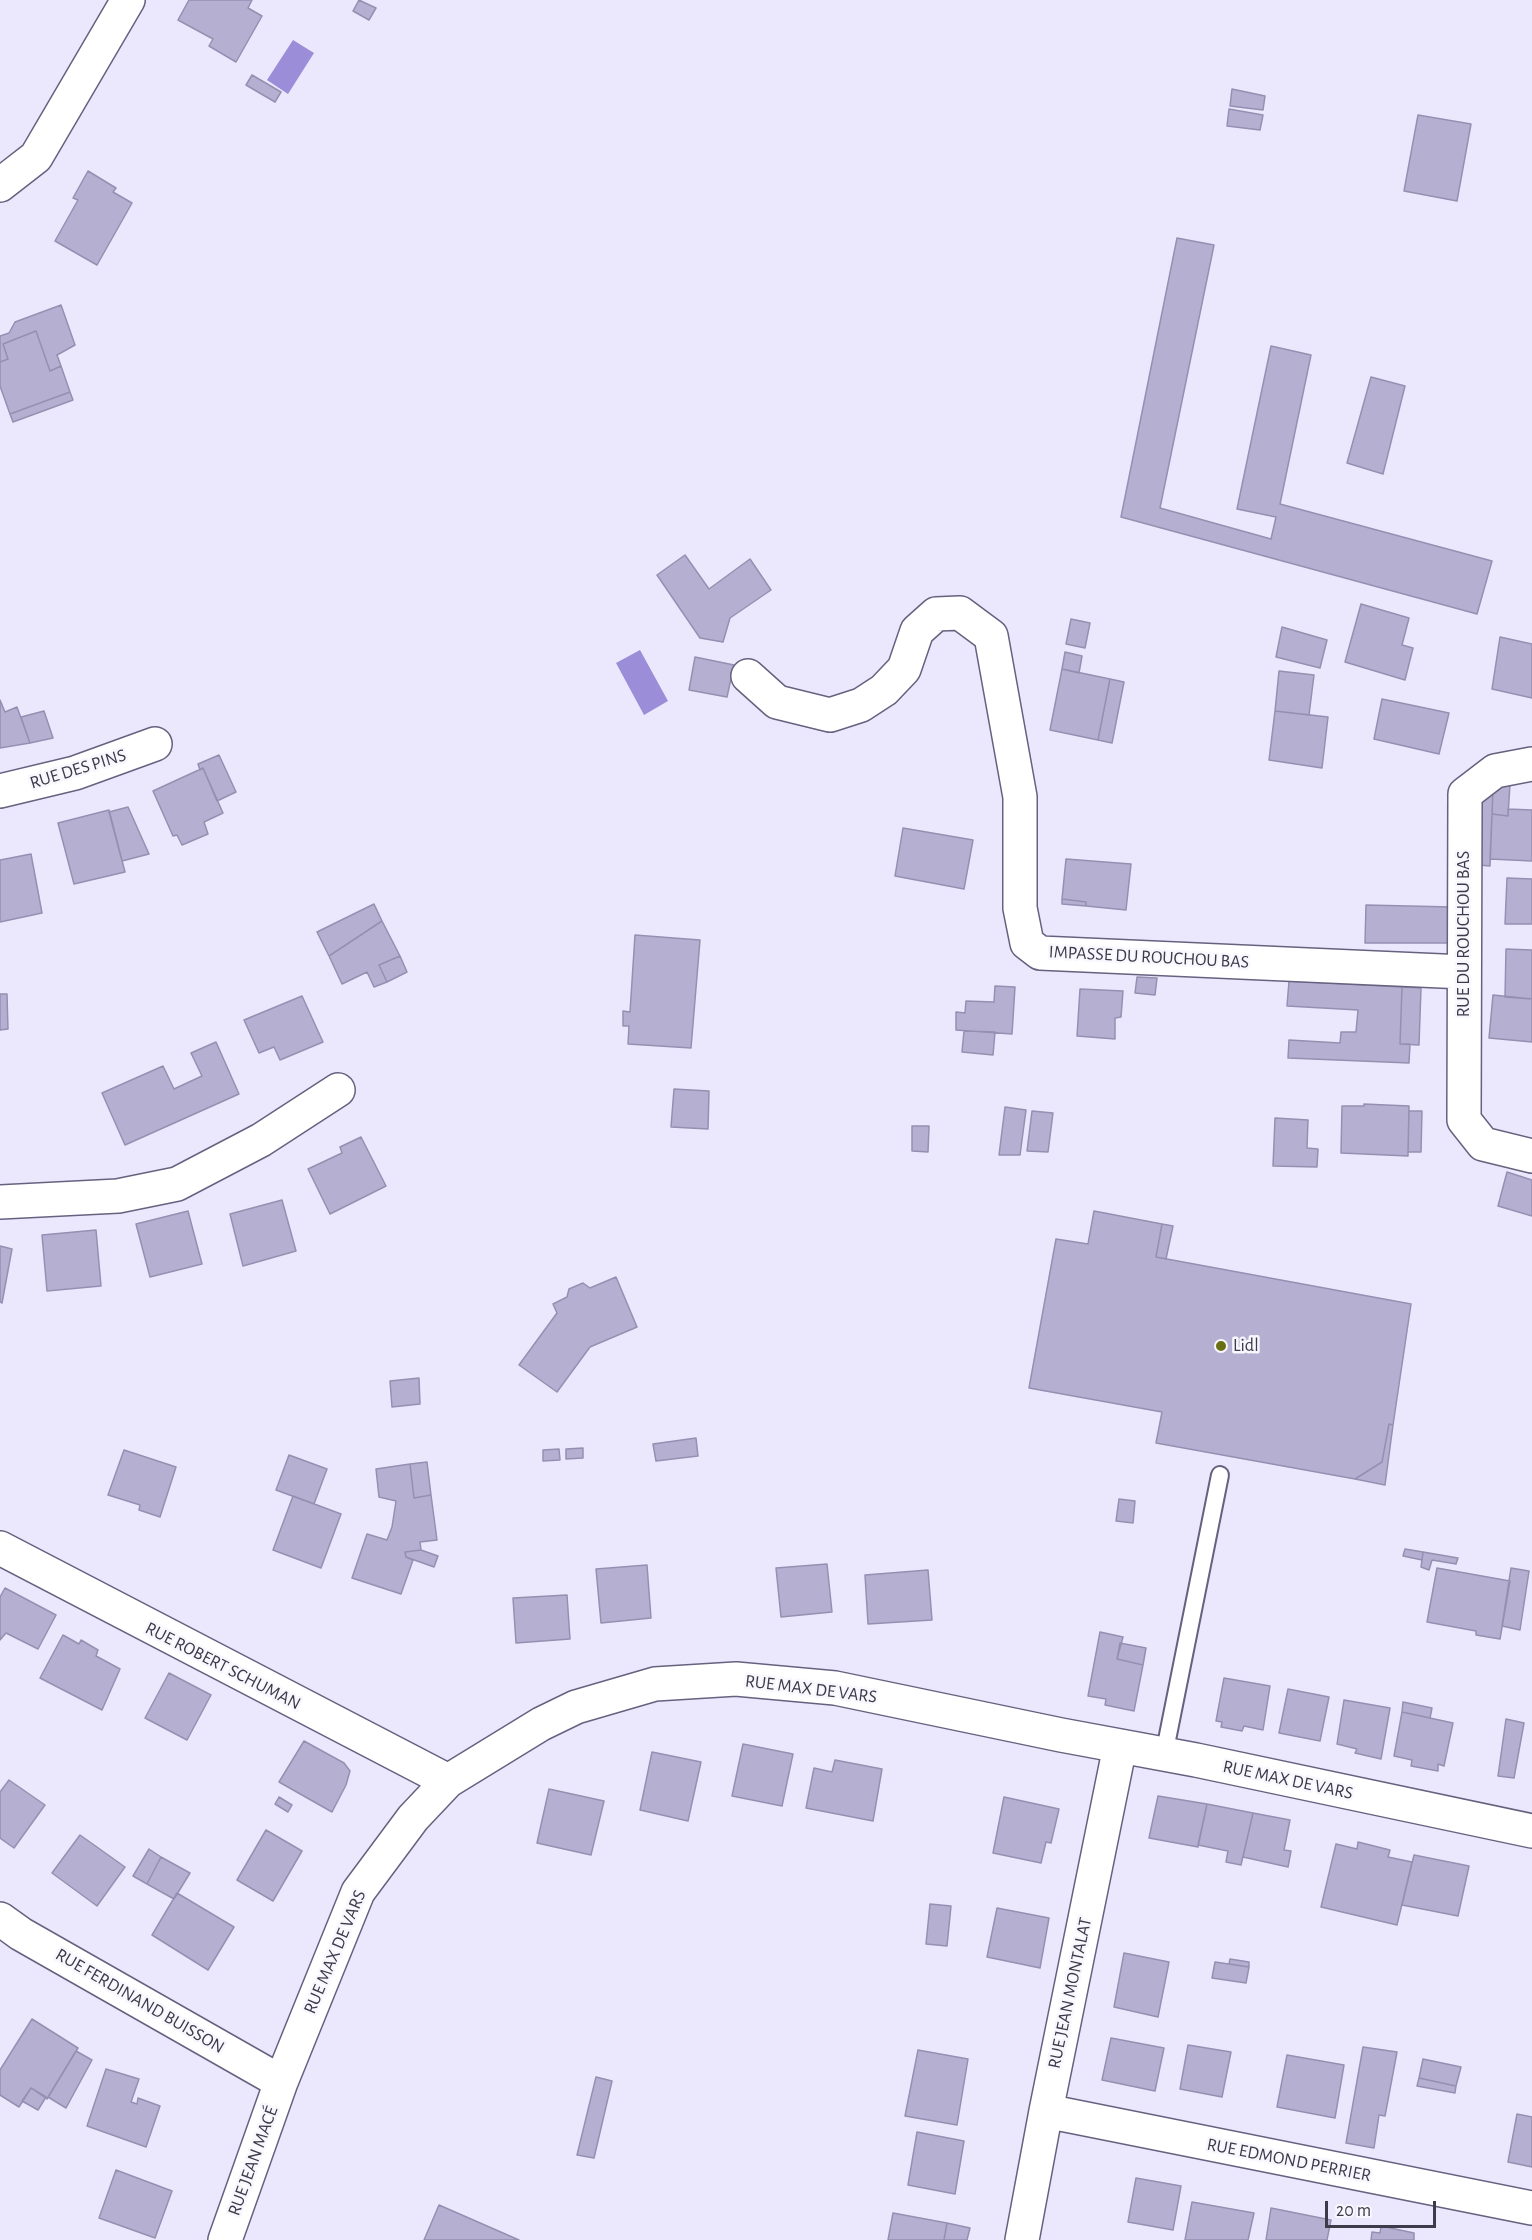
<!DOCTYPE html>
<meta charset="utf-8">
<style>
body{margin:0}
#map{position:relative;width:1532px;height:2240px;overflow:hidden;background:#ebe8fd;font-family:"Alegreya Sans",sans-serif}
canvas{display:block}
.scale{position:absolute;left:1325px;top:2201px;width:111px;height:27px;box-sizing:border-box;border:3px solid #3d3b49;border-top:0;padding-left:8px;font-size:18px;line-height:21px;white-space:nowrap;color:#3d3b49;-webkit-text-stroke:4px #f8f7fe;paint-order:stroke}
</style>
<div id="map">
<canvas width="1532" height="2240"></canvas>
<div class="scale">20 m</div>
</div>
<script>
const ctx = document.querySelector('canvas').getContext('2d');
ctx.lineJoin = 'round';
function paint(path, color) { ctx.fillStyle = color; ctx.fill(path, 'evenodd'); }
function strokePath(path, color, width, dash) { ctx.strokeStyle = color; ctx.lineWidth = width; ctx.lineCap = dash ? 'butt' : 'round'; ctx.setLineDash(dash || []); ctx.stroke(path); }
function drawText(font, color, halo, rows, align = 'center') {
  ctx.font = font + ' "Alegreya Sans",sans-serif'; ctx.lineWidth = 5; ctx.setLineDash([]); ctx.textBaseline = 'middle'; ctx.strokeStyle = halo; ctx.fillStyle = color; for (const [text, x, y, turn = 0] of rows) {
    ctx.save(); ctx.translate(x, y); ctx.rotate((+turn || 0) * Math.PI / 180); ctx.textAlign = isNaN(turn) ? turn : align; if (halo) ctx.strokeText(text, 0, 0); ctx.fillText(text, 0, 0); ctx.restore();
  }
}
const water = new Path2D(`
 M293,40L314,53L288,94L267,80Z
 M640,650L668,701L644,715L616,663Z`);
const building = new Path2D(`
 M189,0H252L248,8L262,16L236,62L209,46L213,39L178,20Z
 M359,0L376,8L369,20L353,11Z
 M252,75L281,92L275,102L246,85Z
 M1232,89L1265,96L1263,110L1230,106Z
 M1229,109L1263,115L1260,130L1227,126Z
 M1418,115L1471,124L1457,201L1404,191Z
 M88,171L116,188L113,192L132,203L97,265L55,241L78,200L73,198Z
 M1177,238L1214,245L1160,508L1271,539L1276,517L1237,509L1271,346L1311,355L1280,504L1492,561L1477,614L1121,517Z
 M61,305L75,345L57,355L61,366L50,371L36,331L3,344L8,359L0,362V336L9,333L15,322Z
 M36,331L50,371L61,366L70,392L10,414L0,386V362L8,359L3,344Z
 M1371,377L1405,386L1383,474L1347,463Z
 M70,392L73,400L13,422L10,414Z
 M685,555L709,589L750,559L771,590L730,618L723,642L700,638L657,575Z
 M1361,604L1409,618L1402,645L1413,648L1405,680L1345,662Z
 M1071,619L1090,623L1085,648L1066,644Z
 M1282,627L1327,640L1320,668L1276,657Z
 M1500,637L1532,644V698L1492,689Z
 M1065,652L1082,656L1079,673L1062,669Z
 M695,657L734,665L727,697L689,690Z
 M1062,669L1110,679L1098,740L1050,730Z
 M1279,671L1314,675L1309,715L1275,711Z
 M1110,679L1124,682L1112,743L1098,740Z
 M1382,699L1449,713L1439,754L1374,739Z
 M0,700L5,712L17,707L30,743L0,748Z
 M44,711L53,738L30,743L21,717Z
 M1275,711L1328,717L1322,768L1269,760Z
 M219,755L236,792L217,801L203,768L200,770L198,764Z
 M203,768L223,813L204,822L208,834L182,845L177,835L173,836L153,791Z
 M1510,784L1508,816L1492,814L1493,789Z
 M1493,789L1490,866L1478,865L1476,793Z
 M128,807L149,854L122,861L109,812Z
 M1508,809L1532,810V861L1490,859L1492,814L1508,816Z
 M109,810L125,872L74,884L58,823Z
 M903,828L973,840L964,889L895,876Z
 M31,854L42,913L0,922V860Z
 M1066,859L1131,864L1126,910L1086,906V902L1062,899Z
 M1507,878L1532,879V924H1505Z
 M1062,899L1086,902V906L1062,904Z
 M374,904L382,921L329,956L317,932Z
 M1366,905L1452,907V943H1365Z
 M382,921L400,956L379,965L387,982L374,987L367,972L342,984L329,956Z
 M635,935L700,940L691,1048L628,1044L629,1026H623V1011L630,1012Z
 M1506,949L1532,950V999L1505,997Z
 M400,956L407,972L387,982L379,965Z
 M1137,977L1157,978L1155,995L1135,993Z
 M1289,981L1402,987L1400,1044H1410L1409,1063L1288,1058L1289,1040L1340,1043L1341,1032H1356L1358,1010L1287,1006Z
 M995,986L1015,987L1012,1034L956,1030V1012L965,1013L966,1001L994,1002Z
 M1402,987L1421,988L1419,1045L1400,1044Z
 M1080,989L1123,991L1121,1017L1115,1018V1039L1077,1036Z
 M0,994H7L8,1029L0,1030Z
 M1493,995L1532,999V1042L1489,1038Z
 M302,996L323,1042L280,1060L274,1047L259,1053L244,1020Z
 M964,1031L995,1032L993,1055L962,1052Z
 M216,1042L239,1094L125,1145L102,1093L163,1066L174,1089L202,1076L191,1053Z
 M674,1089L709,1091L708,1129L671,1127Z
 M1364,1104L1409,1106L1408,1156L1341,1153L1342,1106H1364Z
 M1005,1107L1026,1110L1020,1155H999Z
 M1032,1111L1053,1113L1048,1152L1027,1151Z
 M1409,1111H1422L1421,1152H1408Z
 M1275,1118L1308,1120L1307,1148L1318,1149L1317,1167L1273,1166Z
 M912,1126H929L928,1152L912,1151Z
 M361,1137L386,1186L330,1214L308,1169L342,1153L340,1147Z
 M1507,1172L1532,1180V1216L1498,1206Z
 M282,1200L296,1251L243,1266L230,1214Z
 M188,1211L202,1264L150,1277L136,1224Z
 M1094,1211L1162,1224L1156,1257L1411,1304L1393,1425L1389,1424L1382,1462L1355,1479L1156,1443L1162,1412L1029,1388L1056,1239L1088,1244Z
 M1162,1224L1173,1226L1166,1259L1156,1257Z
 M96,1230L101,1286L47,1291L42,1235Z
 M0,1246L12,1249L2,1303L0,1302Z
 M616,1277L637,1327L590,1347L557,1392L519,1365L557,1313L553,1304L567,1297L569,1289L583,1283L590,1288Z
 M419,1378L420,1404L392,1407L390,1381Z
 M1389,1424L1393,1425L1385,1485L1355,1479L1382,1462Z
 M696,1438L698,1456L656,1461L653,1444Z
 M583,1448V1458L566,1459V1449Z
 M559,1449L560,1460L543,1461V1450Z
 M124,1450L176,1467L160,1517L139,1510L140,1505L108,1495Z
 M289,1455L327,1469L314,1504L276,1490Z
 M427,1462L431,1495L414,1498L410,1464Z
 M410,1464L414,1498L431,1495L437,1540L420,1542L421,1550L405,1552L406,1557L413,1560L401,1594L352,1578L367,1534L387,1540L392,1527L396,1501L379,1497L376,1469Z
 M293,1496L341,1514L321,1568L273,1550Z
 M1119,1499L1135,1501L1133,1523L1116,1521Z
 M1405,1549L1423,1552L1422,1560L1403,1556Z
 M421,1550L438,1556L434,1567L406,1557L405,1552Z
 M1423,1552L1458,1558L1456,1564L1432,1560L1429,1570L1421,1567Z
 M827,1564L832,1612L781,1617L776,1568Z
 M647,1565L651,1618L601,1623L596,1569Z
 M1437,1568L1510,1581L1500,1639L1476,1635V1631L1427,1622Z
 M1511,1568L1529,1571L1520,1630L1502,1626Z
 M928,1570L932,1620L868,1624L865,1575Z
 M5,1588L56,1615L38,1649L6,1633L0,1640V1597Z
 M567,1595L570,1639L516,1643L513,1598Z
 M1100,1632L1123,1637L1117,1659L1143,1665L1134,1711L1105,1705L1106,1699L1088,1696Z
 M63,1635L79,1644L81,1640L98,1650L96,1656L120,1669L102,1710L40,1678Z
 M1120,1643L1146,1648L1143,1665L1117,1659Z
 M169,1673L211,1695L187,1740L145,1718Z
 M1224,1678L1270,1686L1263,1730L1244,1726L1242,1731L1221,1727L1222,1722L1216,1721Z
 M1288,1689L1329,1697L1320,1741L1279,1733Z
 M1344,1700L1390,1708L1381,1759L1355,1753L1357,1749L1337,1744Z
 M1403,1702L1432,1708L1430,1718L1402,1712Z
 M1402,1712L1453,1723L1444,1766L1438,1764V1771L1411,1766L1412,1760L1394,1756Z
 M1506,1719L1524,1723L1514,1778L1498,1776Z
 M304,1741L344,1763L350,1771L346,1785L332,1812L279,1782Z
 M743,1744L793,1754L782,1806L732,1796Z
 M652,1752L701,1762L688,1821L640,1810Z
 M835,1760L882,1769L873,1821L806,1808L814,1768L832,1772Z
 M9,1780L45,1805L14,1848L0,1838V1792Z
 M549,1789L604,1801L591,1855L537,1843Z
 M1158,1796L1207,1804L1198,1847L1149,1838Z
 M279,1797L292,1805L288,1812L275,1804Z
 M1004,1797L1059,1809L1051,1843L1046,1842L1041,1863L993,1853Z
 M1207,1804L1253,1813L1241,1865L1226,1862L1228,1851L1198,1845Z
 M1253,1813L1290,1820L1284,1850L1291,1851L1288,1867L1243,1857Z
 M266,1830L302,1851L273,1901L237,1880Z
 M80,1835L125,1867L97,1906L52,1873Z
 M1358,1842L1390,1850L1388,1857L1412,1862L1397,1925L1321,1907L1336,1844L1357,1849Z
 M149,1849L161,1857L147,1884L133,1876Z
 M1414,1855L1469,1866L1458,1916L1402,1905Z
 M161,1857L190,1873L174,1899L147,1884Z
 M177,1893L234,1927L208,1970L152,1935Z
 M930,1904L951,1906L947,1946L926,1944Z
 M997,1908L1049,1918L1040,1968L987,1957Z
 M1124,1953L1169,1962L1158,2017L1114,2007Z
 M1230,1959L1249,1962V1967L1229,1964Z
 M1215,1962L1249,1967L1246,1983L1212,1978Z
 M32,2019L78,2048L47,2099L31,2088L19,2107L0,2095V2070Z
 M1111,2038L1164,2048L1155,2091L1102,2080Z
 M1188,2045L1231,2052L1222,2097L1180,2089Z
 M1363,2047L1397,2052L1385,2116L1379,2115L1374,2148L1346,2143Z
 M918,2050L968,2059L957,2125L905,2116Z
 M76,2051L92,2060L66,2108L48,2097Z
 M1287,2055L1344,2065L1335,2118L1277,2107Z
 M1423,2059L1461,2067L1456,2086L1419,2078Z
 M106,2069L139,2079L131,2102L137,2104L138,2098L160,2106L146,2147L87,2126Z
 M596,2077L612,2081L594,2158L577,2155Z
 M1419,2078L1456,2086L1455,2093L1417,2086Z
 M31,2088L46,2097L38,2110L22,2101Z
 M1517,2114L1532,2117V2167L1508,2162Z
 M917,2132L964,2141L955,2194L908,2185Z
 M116,2170L172,2191L155,2238L99,2218Z
 M1136,2178L1181,2186L1173,2230L1128,2222Z
 M1192,2202L1254,2213L1248,2240H1185Z
 M439,2205L519,2240H424Z
 M1271,2208L1331,2220L1327,2240H1266Z
 M893,2213L947,2223L944,2240H888Z
 M947,2223L970,2228L967,2240H944Z
 M1381,2226L1414,2233V2240H1371L1372,2232L1380,2233Z`);
const service = new Path2D(`
 M1164,1755L1220,1475`);
const minor = new Path2D(`
 M0,185L36,157L128,0
 M748,676L777,702L830,715L861,705L884,690L904,669L917,631L936,614L960,613L991,636L1020,797V908L1027,943L1040,953L1464,972
 M1532,764L1495,771L1465,794L1464,1120L1483,1144L1532,1156
 M0,791L75,773L155,744
 M0,1202L118,1196L177,1184L261,1140L338,1090
 M0,1548L448,1781
 M0,1919L21,1934L281,2082
 M1046,2111L1532,2208
 M225,2240L281,2082L358,1892L413,1818L448,1781L541,1724L576,1707L655,1684L736,1679L835,1688L1061,1735L1196,1760L1532,1831
 M1022,2240L1046,2111L1120,1746`);
const markers = [
 [1221,1346,6,"#6b6f13"]
];
const streetNames = [
 ["RUE DES PINS",78,769,-17],
 ["RUE DU ROUCHOU BAS",1464,934,-90],
 ["IMPASSE DU ROUCHOU BAS",1149,957,3],
 ["RUE ROBERT SCHUMAN",223,1666,27],
 ["RUE MAX DE VARS",811,1689,7],
 ["RUE MAX DE VARS",1288,1780,12],
 ["RUE MAX DE VARS",335,1952,-67],
 ["RUE JEAN MONTALAT",1070,1993,-78],
 ["RUE FERDINAND BUISSON",140,2001,30],
 ["RUE EDMOND PERRIER",1289,2160,11],
 ["RUE JEAN MACÉ",253,2161,-70]
];
const poiNames = [
 ["Lidl",1233,1346]
];
paint(water, '#9b8dd8');
paint(building, '#b5b0d2');
strokePath(building, '#9590b1', 1.5);
strokePath(service, '#66617f', 20);
strokePath(minor, '#66617f', 36);
strokePath(service, '#fff', 16);
strokePath(minor, '#fff', 33);
for (const [x, y, r, color] of markers) { const dot = new Path2D(); dot.arc(x, y, r, 0, 2 * Math.PI); ctx.fillStyle = color; ctx.fill(dot); strokePath(dot, '#f8f7fe', 2); }
drawText('18px', '#3d3b49', '#f8f7fe', streetNames);
drawText('18px', '#3d3b49', '#f8f7fe', poiNames, 'left');
</script>
